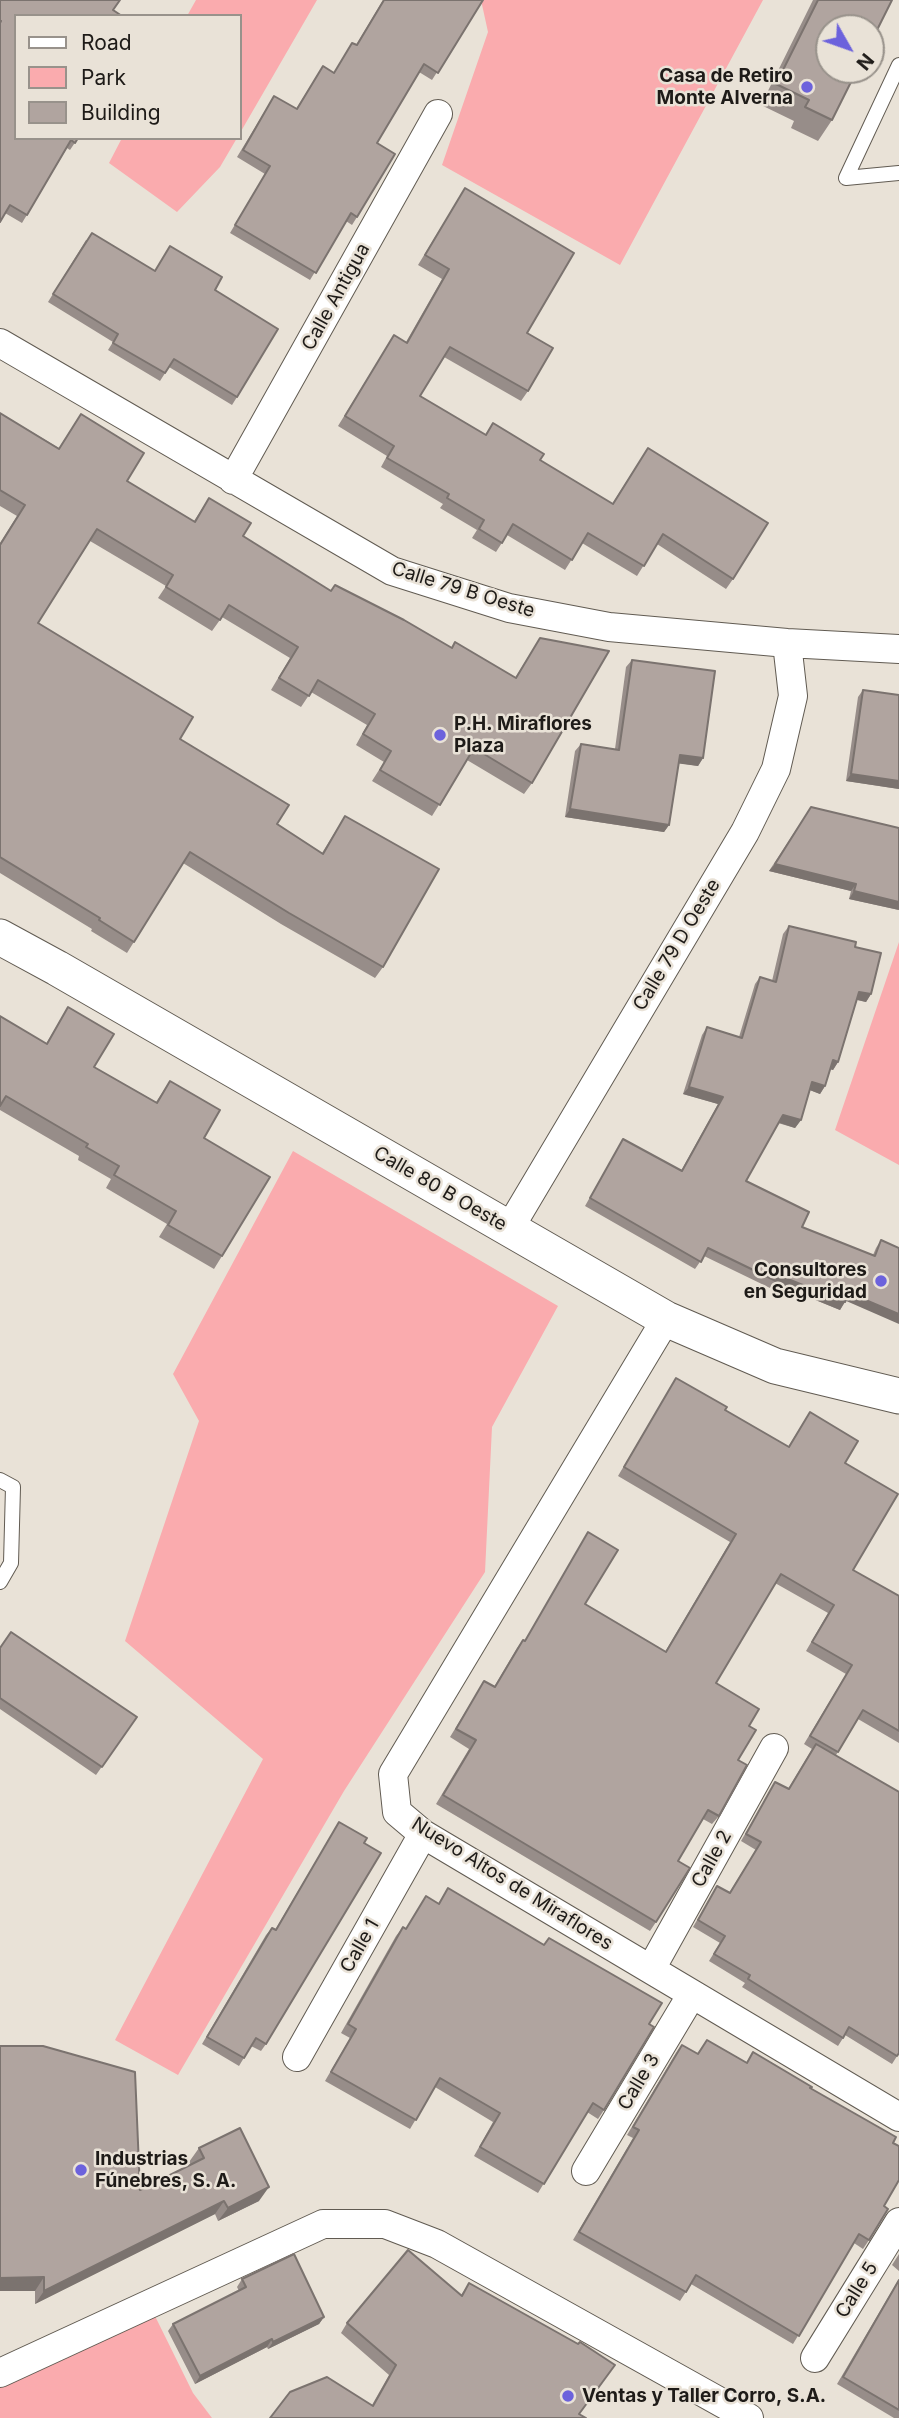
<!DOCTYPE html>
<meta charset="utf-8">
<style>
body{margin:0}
#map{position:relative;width:899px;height:2418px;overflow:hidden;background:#e9e2d7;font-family:Inter,sans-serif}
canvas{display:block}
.legend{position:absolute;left:14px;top:14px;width:228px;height:126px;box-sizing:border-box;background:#e9e2d7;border:2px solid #98928b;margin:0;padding:9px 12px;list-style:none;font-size:21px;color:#1e1b18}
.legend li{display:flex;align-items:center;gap:14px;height:35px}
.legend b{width:35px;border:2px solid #98928b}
.north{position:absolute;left:815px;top:14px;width:70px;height:70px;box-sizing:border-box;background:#e9e2d7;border:2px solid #98928b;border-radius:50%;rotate:130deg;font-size:19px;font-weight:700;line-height:28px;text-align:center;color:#1e1b18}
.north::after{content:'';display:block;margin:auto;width:24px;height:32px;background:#6c62dc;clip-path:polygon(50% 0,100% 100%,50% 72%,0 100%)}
</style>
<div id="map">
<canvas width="899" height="2418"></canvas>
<ul class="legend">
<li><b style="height:9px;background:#fff"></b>Road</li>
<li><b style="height:19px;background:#faabae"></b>Park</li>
<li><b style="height:19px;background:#b0a49f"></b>Building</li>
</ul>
<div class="north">N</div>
</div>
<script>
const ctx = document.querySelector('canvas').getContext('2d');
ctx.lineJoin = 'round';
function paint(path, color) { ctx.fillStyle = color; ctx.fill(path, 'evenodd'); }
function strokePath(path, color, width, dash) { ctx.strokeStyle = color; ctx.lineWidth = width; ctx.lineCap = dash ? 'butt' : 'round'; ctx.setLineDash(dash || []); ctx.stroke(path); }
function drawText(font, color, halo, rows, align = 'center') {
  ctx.font = font + ' Inter,sans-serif'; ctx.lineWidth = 5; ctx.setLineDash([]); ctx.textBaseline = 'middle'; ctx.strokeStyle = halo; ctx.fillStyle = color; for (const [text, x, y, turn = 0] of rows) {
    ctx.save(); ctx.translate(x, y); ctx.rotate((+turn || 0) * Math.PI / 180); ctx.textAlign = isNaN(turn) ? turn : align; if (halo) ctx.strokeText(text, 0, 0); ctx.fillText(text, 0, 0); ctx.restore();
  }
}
const green = new Path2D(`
 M196,0H317L240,133V16H187Z
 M481,0H763L620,265L442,165L488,32Z
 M122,138H237L220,167L177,212L109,163Z
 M899,942V1165L835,1130Z
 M293,1151L558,1306L492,1427L485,1572L344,1791L178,2075L115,2040L263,1759L125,1641L199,1421L173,1374Z
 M154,2314L193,2393L212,2418H0V2381Z`);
const service = new Path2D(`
 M899,65L846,178L899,173
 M0,1480L13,1487L11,1563L0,1582`);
const minor = new Path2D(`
 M0,343L392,571L509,608L609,627L787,643L899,649
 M233,480L438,114
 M509,1229L745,832L776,769L793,696L787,643
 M666,1319L393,1774L397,1812L423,1834L899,2117
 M651,1969L774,1748
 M297,2057L423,1834
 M586,2171L692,1994
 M815,2358L899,2222
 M0,2373L323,2224H385L437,2244L749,2418`);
const tertiary = new Path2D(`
 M0,937L57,968L666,1319L775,1366L899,1396`);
const wall = new Path2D(`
 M0,0L16,16L78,138L70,150L67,148L22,223L5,213L0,222Z
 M383,0H483L432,80L419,72L377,143L357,217L352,225L346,221L310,280L230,233L265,174L237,157L274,96L296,109L323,66L334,73L352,43L356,45Z
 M813,0H892L832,120L818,141L791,128L794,121L761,105Z
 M465,188L527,333L528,391L521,401L444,357L420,396L485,435L493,423L540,460L612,504L648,448L733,579L726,589L657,544L637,576L582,543L565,570L507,535L496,552L472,538L477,530L440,508L443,504L381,467L387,456L338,426L394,335L406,342L442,279L418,265Z
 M86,240L155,271L170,246L215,290L237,397L232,405L169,367L160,381L108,350L113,342L48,302Z
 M0,413L59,448L81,414L127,481L194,521L209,498L243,536L331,591L515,678L540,638L532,783L524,794L467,760L432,816L372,781L384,762L356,745L367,725L311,692L301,707L271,690L290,658L222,617L212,631L158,598L166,586L90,541L38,623L180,739L277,824L322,853L345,816L383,967L375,978L281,924L183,863L127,953L91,931L92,929L0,873V543L17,516L0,506Z
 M632,660L703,758L698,766L679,763L669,825L664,832L565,817L575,751L581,744L615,749L626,667Z
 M863,690L899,695V789L846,781L858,697Z
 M811,807L899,910L849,899L851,891L769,871Z
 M789,926L855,947L871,994L866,1002L857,1000L838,1062L833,1070L830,1069L825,1086L820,1094L810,1090L801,1120L795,1128L778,1123L746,1181L802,1227L873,1255L876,1248L881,1240L899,1248L845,1301L840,1310L774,1283L770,1288L704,1256L695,1269L585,1206L623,1139L681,1171L718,1104L683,1094L702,1035L707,1027L739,1037L755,984L760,977L772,981L783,934Z
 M68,1007L94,1067L156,1102L170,1081L204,1138L222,1256L214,1269L159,1237L167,1224L106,1188L111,1179L78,1160L79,1156L0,1110V1016L46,1044Z
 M676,1378L725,1410L788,1447L810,1412L845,1463L853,1570L899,1596V1743L858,1719L836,1755L899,2053L892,2064L845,2035L838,2046L742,1987L745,1983L709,1961L720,1943L693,1927L717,1886L729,1893L756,1850L741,1841L775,1782L788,1789L812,1749L804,1744L846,1674L806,1651L828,1613L775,1583L716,1683L749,1726L719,1816L712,1824L703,1819L678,1861L656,1922L650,1931L436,1804L469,1749L450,1737L484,1681L494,1687L517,1648L523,1640L525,1641L588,1532L585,1604L665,1652L730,1542L618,1476Z
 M0,1648L137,1717L96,1775L0,1709Z
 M339,1822L364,1843L266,2044L261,2051L251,2046L239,2066L202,2044L266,1935L272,1928L275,1930Z
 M448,1888L544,1945L549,1938L649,2024L604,2110L598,2119L587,2112L538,2193L474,2156L493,2122L435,2087L410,2129L325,2081L350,2038L341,2033L396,1936L403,1927L406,1929L426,1896L438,1904Z
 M707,2040L746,2063L753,2052L893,2143L884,2206L869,2240L863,2249L854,2243L793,2344L691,2284L680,2301L573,2240L633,2138L627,2135L676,2053L682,2045L697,2054Z
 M0,2046L140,2190L191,2165L189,2162L199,2148L259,2201L218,2221L215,2214L35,2304V2291H0Z
 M899,2254V2271L892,2265Z
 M242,2279L324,2317L319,2324L268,2349L267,2347L195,2384L168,2331L173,2324L239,2291L237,2287Z
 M899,2279V2418H894L837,2384Z
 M469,2283L615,2365L372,2405L389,2375L341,2333L347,2323L461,2295Z`);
const shadedWall = new Path2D(`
 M680,755L703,758L698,766L675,763Z
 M851,774L899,781V789L846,781Z
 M570,809L669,825L664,832L565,817Z
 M775,864L856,884L851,891L769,871Z
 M854,891L899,902V910L849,899Z
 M859,992L871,994L866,1002L854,999Z
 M833,1060L838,1062L833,1070L827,1068Z
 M812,1082L825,1086L820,1094L807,1089Z
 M689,1087L723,1097L718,1104L683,1094Z
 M783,1115L801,1120L795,1128L777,1122Z
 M778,1275L845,1302L840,1310L774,1283Z
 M849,1293L899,1314V1324L844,1300Z
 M269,2187L259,2201L218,2221L228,2208Z
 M224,2201L215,2214L35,2304L44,2291Z
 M44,2277L35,2291H0V2278Z
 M324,2317L319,2324L268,2349L273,2342Z
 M272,2339L267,2347L195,2384L200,2376Z`);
const building = new Path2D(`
 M0,0H120L113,10L122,16H16V138H78L75,143L71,140L27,215L10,205L0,222V23L1,21H0Z
 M384,0H483L438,73L424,64L377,143L395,154L357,217L351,213L316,273L235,225L270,166L243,150L274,96L297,109L323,66L334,73L352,43L357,45Z
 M818,0H892L871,42V28H829V70H857L832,120L805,107L809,100L776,84Z
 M465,188L574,253L527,333L553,348L528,391L450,347L420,396L486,435L493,423L544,454L540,460L613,504L648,448L768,523L733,579L663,534L644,566L588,533L572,560L513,524L502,543L479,529L484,520L447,498L449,494L387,458L394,446L345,416L394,335L407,343L449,269L425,255Z
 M92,233L155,271L170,246L222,277L215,290L278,329L237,397L174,359L165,373L113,343L118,334L53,294Z
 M0,413L59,449L81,414L144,453L127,481L195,522L209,498L251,523L243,536L331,591L335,585L404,620L452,648L455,642L516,678L540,638L609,651L532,783L474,748L440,805L380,770L391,751L363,734L375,714L318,680L309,696L279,678L298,647L229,605L220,620L166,587L173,575L97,529L38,623L193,717L180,739L289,805L277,824L323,854L345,816L439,869L383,967L289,913L190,852L134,942L99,920L100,918L0,857V545L25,505L0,490Z
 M632,660L715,671L703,758L680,755L669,825L570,809L581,744L619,750Z
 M863,690L899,695V781L851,774Z
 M811,807L899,828V902L854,891L856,884L775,864Z
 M789,926L856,942L855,947L881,953L871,994L859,992L838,1062L833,1060L825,1086L812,1082L801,1120L783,1115L746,1181L809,1212L802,1227L875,1256L881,1240L899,1248V1314L849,1293L845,1302L778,1275L776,1281L708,1248L701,1262L590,1198L623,1139L682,1171L723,1097L689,1087L707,1027L742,1038L760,977L776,982Z
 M68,1007L114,1034L94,1067L157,1103L170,1081L220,1110L204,1138L270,1177L222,1256L168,1225L176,1211L114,1175L119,1166L86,1147L88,1144L6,1096L0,1106V1016L47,1044Z
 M676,1378L727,1407L725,1410L789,1447L810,1412L858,1441L845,1463L898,1494L853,1570L899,1596V1731L863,1710L838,1752L810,1736L852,1665L812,1642L834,1605L781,1574L716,1683L759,1709L749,1726L756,1730L738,1760L747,1765L719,1816L708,1810L678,1861L690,1868L656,1922L443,1795L476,1740L456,1729L484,1681L495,1687L523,1640L525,1641L588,1532L618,1550L585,1604L666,1652L736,1534L624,1467Z
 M11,1632L137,1717L102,1767L0,1698V1648Z
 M816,1744L899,1792V2053L897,2056L849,2027L843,2038L748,1979L750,1975L714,1954L725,1936L698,1920L717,1886L730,1893L761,1842L746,1834L775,1782L789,1789Z
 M339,1822L367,1838L364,1843L381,1853L266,2044L256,2038L244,2058L207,2037L272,1928L276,1930Z
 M448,1888L544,1945L549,1938L662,2003L649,2024L654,2027L604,2110L593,2103L544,2184L480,2147L500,2113L440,2078L416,2120L331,2072L356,2029L348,2024L403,1927L406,1929L426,1896L439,1904Z
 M707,2040L747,2063L753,2052L812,2087L810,2088L896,2137L893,2143L899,2146V2180L884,2206L888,2209L869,2240L859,2234L799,2336L696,2275L686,2292L579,2232L639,2130L633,2127L682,2045L698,2054Z
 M0,2046H43L135,2072L140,2190L204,2158L199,2148L240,2128L269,2187L228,2208L224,2201L44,2291V2277L0,2278Z
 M408,2250L462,2296L469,2283L578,2344L580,2342L615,2365L579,2414L586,2418H270L290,2392L327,2377L373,2406L396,2365L347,2323Z
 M294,2254L324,2317L273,2342L272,2339L200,2376L173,2324L246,2287L242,2279Z
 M899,2280V2410L843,2377Z`);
const markers = [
 [807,87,7,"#6c62dc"],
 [440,735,7,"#6c62dc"],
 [881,1281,7,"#6c62dc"],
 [81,2170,7,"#6c62dc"],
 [568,2396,7,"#6c62dc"]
];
const poiNames = [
 ["Casa de Retiro",793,76,"right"],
 ["Monte Alverna",793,98,"right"],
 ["P.H. Miraflores",454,724],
 ["Plaza",454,746],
 ["Consultores",867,1270,"right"],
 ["en Seguridad",867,1292,"right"],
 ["Industrias",95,2159],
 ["Fúnebres, S. A.",95,2181],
 ["Ventas y Taller Corro, S.A.",582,2396]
];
const streetNames = [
 ["Calle Antigua",336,297,-61],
 ["Calle 79 B Oeste",463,590,17],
 ["Calle 79 D Oeste",677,945,-59],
 ["Calle 80 B Oeste",440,1189,30],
 ["Calle 2",712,1859,-61],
 ["Nuevo Altos de Miraflores",512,1884,32],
 ["Calle 1",360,1946,-60],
 ["Calle 3",639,2082,-59],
 ["Calle 5",857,2290,-58]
];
paint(green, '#faabae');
strokePath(service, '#615b52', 16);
strokePath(minor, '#615b52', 30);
strokePath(tertiary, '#615b52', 37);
strokePath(service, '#fff', 14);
strokePath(minor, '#fff', 28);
strokePath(tertiary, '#fff', 35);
paint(wall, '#978d89');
paint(shadedWall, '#7b736f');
paint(building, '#b0a49f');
strokePath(building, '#7b736f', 2);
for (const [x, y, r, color] of markers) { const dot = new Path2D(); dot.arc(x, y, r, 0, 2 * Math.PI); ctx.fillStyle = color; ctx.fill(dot); strokePath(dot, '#e9e2d7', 2.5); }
drawText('bold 19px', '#1e1b18', '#e9e2d7', poiNames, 'left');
drawText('19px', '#1e1b18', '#e9e2d7', streetNames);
</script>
